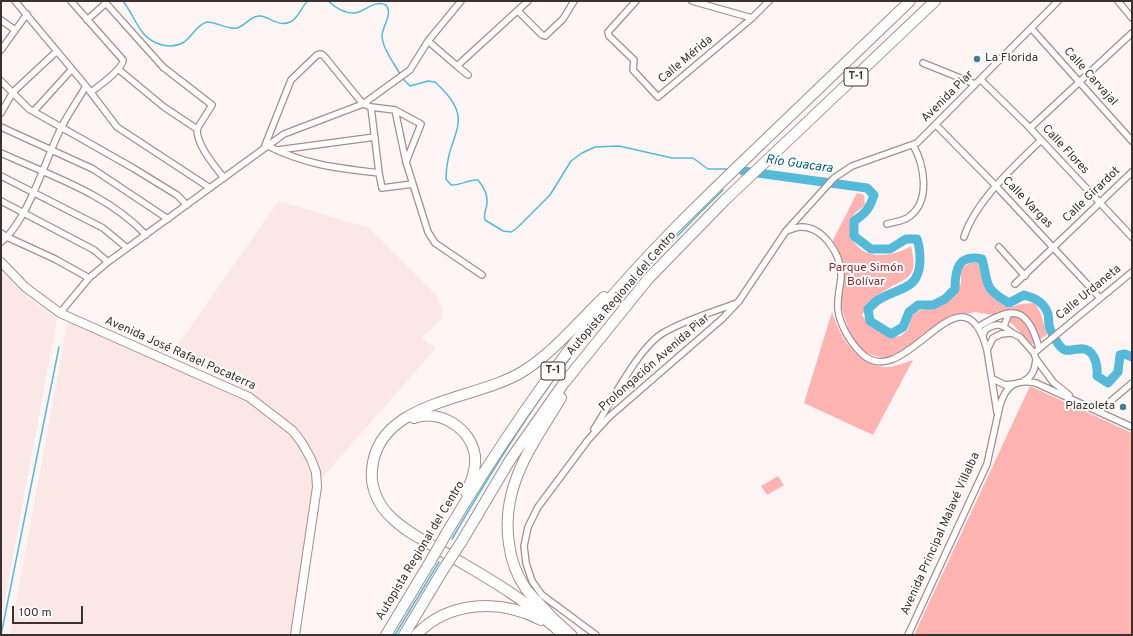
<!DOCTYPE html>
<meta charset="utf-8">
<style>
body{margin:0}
#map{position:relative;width:1133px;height:636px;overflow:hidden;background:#fef5f4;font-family:Overpass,sans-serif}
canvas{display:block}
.frame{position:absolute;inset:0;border:2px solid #3a3130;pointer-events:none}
.scale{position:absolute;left:12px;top:606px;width:71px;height:18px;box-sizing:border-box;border:2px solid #3a3130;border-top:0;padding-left:5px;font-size:12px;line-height:14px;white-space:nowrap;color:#3a3130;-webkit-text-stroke:3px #fff;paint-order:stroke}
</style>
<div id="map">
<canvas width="1133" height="636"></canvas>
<div class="frame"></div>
<div class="scale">100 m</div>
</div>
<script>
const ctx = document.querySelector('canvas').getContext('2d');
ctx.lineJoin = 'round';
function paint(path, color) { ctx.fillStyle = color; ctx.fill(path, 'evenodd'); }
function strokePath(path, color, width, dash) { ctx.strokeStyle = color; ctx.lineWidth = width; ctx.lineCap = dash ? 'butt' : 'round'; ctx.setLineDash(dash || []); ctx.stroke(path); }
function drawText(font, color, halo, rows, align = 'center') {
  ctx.font = font + ' Overpass,sans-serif'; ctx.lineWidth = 4; ctx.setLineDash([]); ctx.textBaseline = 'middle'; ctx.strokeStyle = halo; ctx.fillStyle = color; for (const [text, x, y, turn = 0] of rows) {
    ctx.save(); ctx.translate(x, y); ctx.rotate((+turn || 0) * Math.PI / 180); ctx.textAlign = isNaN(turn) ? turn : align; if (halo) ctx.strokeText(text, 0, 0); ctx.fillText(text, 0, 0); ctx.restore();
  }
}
const built = new Path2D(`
 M278,202L296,206L369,228L436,295L443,311L441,320L421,338L436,348L321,479L310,446L298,429L227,377L172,353Z
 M1,269L11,281L30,300L57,318L1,621Z
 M68,320L250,403L278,421L293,434L301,446L313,472V482L293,635H10Z`);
const green = new Path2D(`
 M857,193L864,195L865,205C862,208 856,211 854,215C842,235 859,256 881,255C891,255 903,251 911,246C920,283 904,276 880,294C872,300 867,307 862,315L867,322L888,337L901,336L908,329L911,317L917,311L939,306L948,301L961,284V268L970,263H978L987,292L1008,308L1021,304L1035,303L1041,314L1047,335L1032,344L1005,317L975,312L950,317L930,329L899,354L883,358L862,352L848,328L842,309L840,296L843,274L833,240Z
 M832,312C840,338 858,368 890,367C898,366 906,362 913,360L873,435L804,403Z
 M1030,386L1132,433V635H914Z
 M778,476L784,485L767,495L761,486Z`);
const stream = new Path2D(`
 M123,1C131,11 135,23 143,33C153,45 171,50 184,42C193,36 196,25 207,22C217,22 227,30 237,28C246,26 250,15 261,16C271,18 279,27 290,22C300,18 300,7 308,1
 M328,1C336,8 348,16 359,12C367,9 376,0 386,5C393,13 383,26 382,35C382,48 394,63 400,74
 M402,78L410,86L428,81L435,82C480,123 446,131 446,179L451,185C460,186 468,179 478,180C483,186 488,195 487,204C486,210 483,214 485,220L503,231L511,232L517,228L550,195L571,161L582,153L595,147L619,146L672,158H693L708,169H729
 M739,170L743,171
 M452,539C484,484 517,430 554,379C605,311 663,249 723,190
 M1,635L59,347
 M395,635L439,562`);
const river = new Path2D(`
 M743,171L867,188L874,195C870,208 865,214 854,221V236L871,249H890L906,239H917C920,247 920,253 920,261C919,290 900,287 880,299C875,301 872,306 868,309L870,321L891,334L903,327L909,312L918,305H933L945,299L955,289C955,269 958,254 982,259C989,285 983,288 1009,303L1024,295C1035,298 1044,302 1048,314C1049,318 1048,324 1050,329C1052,334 1056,341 1059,345C1066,354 1070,349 1079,349C1094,347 1098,364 1097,376L1108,383L1118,372L1120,355L1125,354L1132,357`);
const street = new Path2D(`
 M15,1L86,86L117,127L210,188
 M71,1L123,60C123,69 99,86 91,92
 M104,1L163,67L212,105L197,129C197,146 214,165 224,178
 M636,1L608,32L609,36L634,60L633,70L658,97L752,18L769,1
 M692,1L752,18
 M1118,1L1132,18
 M518,11L542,35L545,36L563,19L574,1
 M1,20L15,30
 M87,20L106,3
 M1031,28L1132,141
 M428,41L457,66L528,1
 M1,50L27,14
 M923,63L975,84
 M457,66L468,75
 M118,69L164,107L197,129
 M981,80L1027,125L1132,237
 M1,81L29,109L133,168L177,195L187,205
 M34,111L72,69
 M1,113L13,92L57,51
 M936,125L996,186L1100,298
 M1,127L93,169L168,219
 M1030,128L1132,33
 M268,146C306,165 337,168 379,173L382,188L413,184
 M264,148L291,80L317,55L321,54L324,56L363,104L371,107
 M278,150L375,137
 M1,153C51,176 108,194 146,235
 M406,162L421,124L395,110L406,162L428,232L435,243L482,275
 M379,173L371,107L395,110
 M1,176L103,228L127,248
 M1,201L94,250L108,262
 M887,224C894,222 905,221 910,216C931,200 924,164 913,145
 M786,231C790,230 796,227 800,227C824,226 842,256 841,277C840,288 837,299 838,310C840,325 850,342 861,353C905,397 962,256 987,350
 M1,233L7,237L55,259L89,278
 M964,237C975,202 1015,165 1041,140
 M1,242C28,221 45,160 61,128C68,114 78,100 86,86
 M999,247L1025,276
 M1015,284L1132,172
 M60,313L89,278L108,262L284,134L363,104L410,70L428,41L461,1
 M1004,326L1009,313
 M978,327C1013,305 1028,307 1039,348
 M983,336L985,330C997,322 1002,324 1012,333
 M1034,353L1132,272
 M993,379L1005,385L1013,384
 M1024,381C1033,376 1035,369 1036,359
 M1099,411L1132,383
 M997,412L987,350L993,338L1001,334L1012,333L1020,337L1034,353L1036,359L1053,382L1069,395
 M594,429C611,403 638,348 663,333C685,320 710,313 734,304
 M596,635L542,595L532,581L526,563L524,546L528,527L538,507L588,440L609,417L722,319L739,301L786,231L834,178L852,166L917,143L1058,1
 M908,635L987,464L1000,405C1006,385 1016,379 1036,383L1132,427`);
const secondary = new Path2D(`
 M1,262L25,287L60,313L249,397L293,431L302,443L311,459L316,472L317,487L295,635`);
const primary = new Path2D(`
 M549,614L572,635
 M552,625L562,635`);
const highway = new Path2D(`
 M414,418C440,409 471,428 475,456C476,468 472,481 466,492
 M446,534C493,455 544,379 602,308C651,249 708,195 763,142C812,95 861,48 910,1
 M462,541L510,460L564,383L648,279L724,201L935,1
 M549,614C542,606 533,598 526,589C517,576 511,559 509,544C500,486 533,444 561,398
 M552,625C520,595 480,574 442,551C425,541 406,532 392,518C379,507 370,487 372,470C377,400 474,401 522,372C553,353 578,322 604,297
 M386,635L430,562
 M404,635L443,570
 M416,635C449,600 501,599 541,620`);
const highwayBridge = new Path2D(`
 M430,562L446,534
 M443,570L462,541`);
const markers = [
 [977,59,4,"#428195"],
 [1123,407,4,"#428195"]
];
const shields = [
 [856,77,24],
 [553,371,24]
];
const shieldNames = [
 ["T-1",856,77],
 ["T-1",553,371]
];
const poiNames = [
 ["La Florida",985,59],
 ["Plazoleta",1115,407,"right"]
];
const streetNames = [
 ["Calle Mérida",686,60,-40],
 ["Calle Carvajal",1090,77,48],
 ["Avenida Piar",948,97,-45],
 ["Calle Flores",1065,150,47],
 ["Calle Girardot",1092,195,-44],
 ["Calle Vargas",1027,203,46],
 ["Calle Urdaneta",1089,293,-39],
 ["Autopista Regional del Centro",622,294,-49],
 ["Avenida José Rafael Pocaterra",180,354,24],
 ["Prolongación Avenida Piar",655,363,-41],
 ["Avenida Principal Malavé Villalba",941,534,-66],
 ["Autopista Regional del Centro",421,551,-59]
];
const parkNames = [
 ["Parque Simón",866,269],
 ["Bolívar",866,283]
];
const waterNames = [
 ["Río Guacara",799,165,8]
];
paint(built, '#fbe7e6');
paint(green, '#ffb4b1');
strokePath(stream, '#54bad9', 1.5);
strokePath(river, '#54bad9', 9);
strokePath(street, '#a48f8d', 8);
strokePath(secondary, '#a48f8d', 10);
strokePath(primary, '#a48f8d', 11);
strokePath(highway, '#a48f8d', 12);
strokePath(street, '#fff', 5.5);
strokePath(secondary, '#fff', 8);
strokePath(primary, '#fff', 9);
strokePath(highway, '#fff', 10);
strokePath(highwayBridge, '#a48f8d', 12, []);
strokePath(highwayBridge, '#fff', 10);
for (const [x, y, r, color] of markers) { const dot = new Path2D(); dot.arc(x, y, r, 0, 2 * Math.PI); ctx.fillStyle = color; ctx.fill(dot); strokePath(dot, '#fff', 1.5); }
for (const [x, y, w] of shields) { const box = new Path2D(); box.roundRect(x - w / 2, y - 9, w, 18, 3); ctx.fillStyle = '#fff'; ctx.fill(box); strokePath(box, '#3a3130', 1); }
drawText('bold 11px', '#3a3130', null, shieldNames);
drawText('12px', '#3a3130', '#fff', poiNames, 'left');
drawText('12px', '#3a3130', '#fff', streetNames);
drawText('12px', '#89262b', '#fff', parkNames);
drawText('italic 13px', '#045d73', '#fff', waterNames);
</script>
